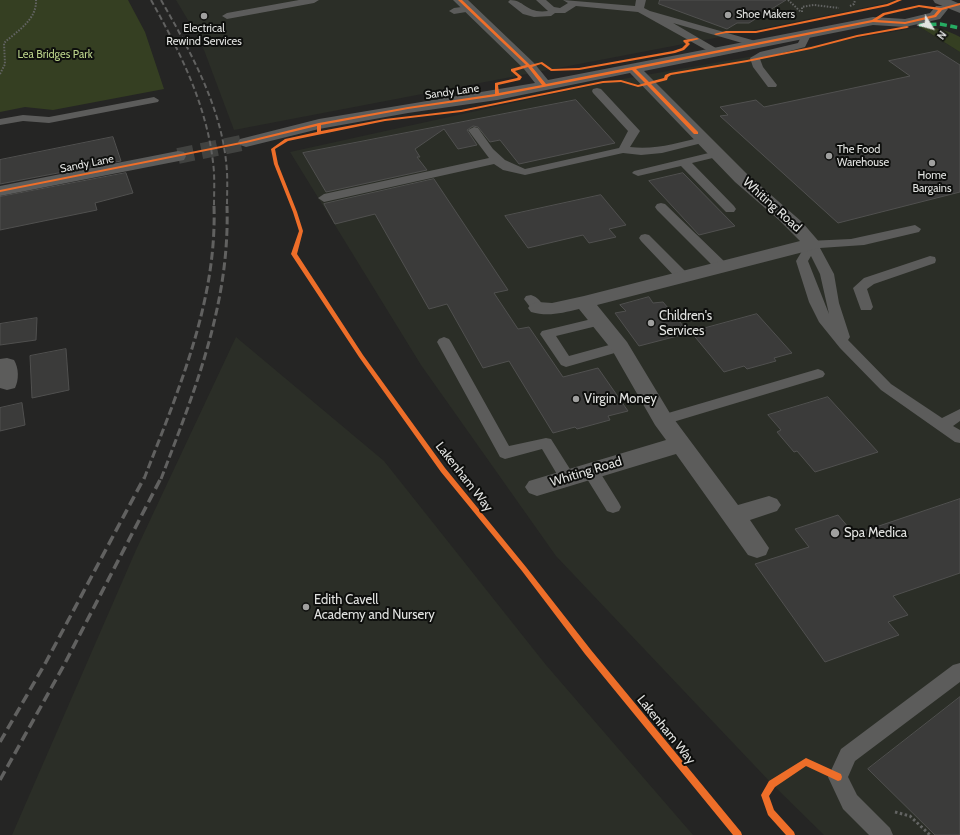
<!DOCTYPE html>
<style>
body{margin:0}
#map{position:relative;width:960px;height:835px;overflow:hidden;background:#252524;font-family:Cabin,sans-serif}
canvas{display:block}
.north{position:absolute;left:912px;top:8px;width:40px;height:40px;-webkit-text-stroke:3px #0e0f0d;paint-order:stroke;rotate:127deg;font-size:11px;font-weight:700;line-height:16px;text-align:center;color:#e2e3e1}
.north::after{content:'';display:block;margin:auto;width:14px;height:18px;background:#e2e3e1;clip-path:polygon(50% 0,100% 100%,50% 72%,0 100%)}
</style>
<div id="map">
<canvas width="960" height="835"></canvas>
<div class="north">N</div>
</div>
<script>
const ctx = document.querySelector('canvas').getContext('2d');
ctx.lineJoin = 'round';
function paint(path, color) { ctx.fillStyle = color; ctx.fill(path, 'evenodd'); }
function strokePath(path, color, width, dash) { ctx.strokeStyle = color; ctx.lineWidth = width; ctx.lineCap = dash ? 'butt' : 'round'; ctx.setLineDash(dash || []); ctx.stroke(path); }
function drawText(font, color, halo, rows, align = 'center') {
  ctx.font = font + ' Cabin,sans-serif'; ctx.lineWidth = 4; ctx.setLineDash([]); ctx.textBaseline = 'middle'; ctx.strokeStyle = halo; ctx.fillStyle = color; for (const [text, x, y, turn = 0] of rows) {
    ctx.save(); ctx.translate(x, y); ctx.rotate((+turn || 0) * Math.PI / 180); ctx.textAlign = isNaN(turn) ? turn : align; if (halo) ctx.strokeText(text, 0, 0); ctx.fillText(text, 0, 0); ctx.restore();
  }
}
const built = new Path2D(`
 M176,0H894L887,3L715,38L234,130L201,42Z
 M920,27L960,52V835H824L772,784L556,556L421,365L290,152L617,80Z
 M236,337L384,461L546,665L693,835H12L136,550Z`);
const green = new Path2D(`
 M0,0H128L145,32L164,89L53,110L25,107L0,112Z
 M920,27C935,27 947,30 960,37V52Z`);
const building = new Path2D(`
 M660,0H786L749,23H737L727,29L659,4Z
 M938,51L960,65V192L838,223L720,116L728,115L720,107L756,100L764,107L910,76L889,61Z
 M576,100L615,143L519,164L500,140L490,142L478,127L473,126L467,130L477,145L458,149L444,129L415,149L420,157H417L427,170L326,192L303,153Z
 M113,137L121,161L0,184V160Z
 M126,173L133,193L95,203L97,210L0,230V197Z
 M683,173L735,226L699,235L649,181Z
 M434,179L508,290L494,293L518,329L529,327L563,377L598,368L628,411L608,416L610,420L577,429L575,427L553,433L509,361L483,368L447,304L429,309L375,214L335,224L324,204Z
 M601,195L626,225L609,229L616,237L589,243L583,235L528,248L505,216Z
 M649,297L653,303L663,302L689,333L639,346L615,313L626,311L620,305Z
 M757,314L792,353L774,358L776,361L747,369L744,366L724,372L691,332Z
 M37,318L36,340L0,345V324Z
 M66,349L69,390L32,398L30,356Z
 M828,397L878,452L815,472L797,451L794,452L777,432L781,430L768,415Z
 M22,403L25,425L0,431V408Z
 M960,499V573L893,596L908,615L888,622L899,635L825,662L755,564L809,547L795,529L838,515L854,534Z
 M960,697V835H935L868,769Z`);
const minorTunnel = new Path2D(`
 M178,156L246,142`);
const pathFar1 = new Path2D(`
 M788,0L801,12
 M850,6L854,4L855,0
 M802,12V7L814,5L839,8
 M0,74L5,64L4,43C17,31 37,20 36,0`);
const path = new Path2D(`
 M895,812L910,816L930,835`);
const service = new Path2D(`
 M299,0H319L314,3L227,19L222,16L227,13Z
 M510,0C525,0 526,14 548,11L536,0H546L554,7L560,8L568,3L563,0L635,6L636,0H646L644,8L650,11L759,42L761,44L756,47L673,23L721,51L722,53L721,55L717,56L638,12L576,6L565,13H555L551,16L534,17L523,14L508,2Z
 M469,6L474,9L472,11L454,14L449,11L454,8Z
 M806,32L811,35L805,47L760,59L763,67L777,85L776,87H768L753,67L750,58L760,52L798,43L803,33Z
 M597,88L601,89L640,131L630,147C655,150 678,143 702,137L708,140L706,142L662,153L641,155L623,153L525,175L503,170L494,164L324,202L318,198L324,194L489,158L468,130L474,127L478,128L493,149L505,160L525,169L619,148L628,131L593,93L592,91L593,89Z
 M154,97L159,100L158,102L49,123L23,121L0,125V119L23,115L49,117Z
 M717,151L721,152L723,154L721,156L692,163L734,206L736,209L734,212H726L681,166L638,176L632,173L634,171Z
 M661,203L665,204L727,264L728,267L727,270H717L657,210L655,207L657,204Z
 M915,225L921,229L919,232L864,245L820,248L834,274L839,303L850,337L848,340L891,384L942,418L960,409V421L953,426L960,430V443L955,442L881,390L840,348L819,322L809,302L796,261L808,241L851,239ZM811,256L820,274L829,314L808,261Z
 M645,234L649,235L688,274L690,277L688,280H678L641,241L639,238L641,235Z
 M930,256L935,257L936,260L935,263L874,284L867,289L873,307L871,310H861L853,288L864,278Z
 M531,295C538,297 541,302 545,308L543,311H533L524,299L526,296Z
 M600,317L605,318L607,321L605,324L556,336L569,356L620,342L625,344L627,347L625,350L566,367L561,365L540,334L542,331Z
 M444,337L449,339L451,342L509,446L546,438L551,439L575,477L573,481L567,483L561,481L542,449L505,459L500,457L437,342L439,339Z
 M818,369L823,371L825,374L823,377L663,425L658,424L655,420L658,416Z
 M590,464L596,466L619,503L621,507L619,511L613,513L607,511L584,474L582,470L584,466Z
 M960,663V682L855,761L848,777L857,795L890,828L893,835H869L843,809L828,777L841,749L953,665Z`);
const minor = new Path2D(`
 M453,0H468L534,63L548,80L873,17L905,19L930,13L936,6H946L948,9L940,19L905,27L873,25L644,71L747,174L802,222L821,244L819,248L597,305L627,342L671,415L738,505L769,496L777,499L781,505L777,511L750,520L769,548L766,555L757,558L748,555L676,454L537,496L529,493L525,487L529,481L666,440L655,425L612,350L579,309C562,313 548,317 531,312L528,308L531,304L538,302L552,303L584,296L800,241L780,221L735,182L630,73L497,100L408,113L319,129L246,147L240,145L238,142L240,139L319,119L535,83L524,69Z
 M178,151L184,152L186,156L184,160L0,196V186Z
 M7,358L14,360C19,368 19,380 15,388L7,390L0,388V359Z`);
const tertiary = new Path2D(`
 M933,0H951L960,4V13L935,3Z`);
const railFar2 = new Path2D(`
 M151,0C179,50 206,103 213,162C215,177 214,192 214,207
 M161,0C189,49 220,104 226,161C228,176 227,192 227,207`);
const railFar1 = new Path2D(`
 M144,479C178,391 217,302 214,206
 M161,479C195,390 230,304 227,206`);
const rail = new Path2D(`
 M0,742L46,662L144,478
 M0,780L64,665L161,478`);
const quiet = new Path2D(`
 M919,25L940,24L960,28`);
const cycleway = new Path2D(`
 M458,0H462L530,65L542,62L552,69L579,68L673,51L682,48L686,44L683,41L684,40L697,38L699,39L688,42L690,44L684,50L675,53L579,70L551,71L541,64L532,67L546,84L872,20L883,13L919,5L941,8L960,3V5L942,10L936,17L905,24L873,22L636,69L649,82L664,78L665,75L670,73L747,60L811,47L857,35L907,26L909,27L907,28L857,37L811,49L747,62L671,75L668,77L667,80L651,84L698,132V134H694L647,85L638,87L621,82L603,83L461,112L385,121L288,141L275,149L278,164L297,212L303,231L297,254L363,355L445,468L526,567L591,650L741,832L742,835H733L585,654L522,571L441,472L359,357L291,254L299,231L293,212L274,164L271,149L285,139L317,132V126L246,143L0,192V190L246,141L319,123L408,107L495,94V83L517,78L518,77L511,71V69L526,65ZM919,7L938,10L934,15L905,22L877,20L885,15ZM528,67L542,85L499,93L498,85L520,80L522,77L515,71ZM632,70L645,83L638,85L621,80L603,81L461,110L385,119L321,131V125L408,109L497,96Z
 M897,0H902L888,6L756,33H726L716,35L714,34L726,31H756L887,4Z
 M806,758L841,774L842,777L841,780L838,781L806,766L775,787L769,796L774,810L794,832L795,835H786L768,815L761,795L769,781Z`);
const markers = [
 [728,15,4,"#a0a09f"],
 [204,16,4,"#a0a09f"],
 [829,156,4,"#a0a09f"],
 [932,163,4,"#a0a09f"],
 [651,323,4,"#a0a09f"],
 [576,399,4,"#a0a09f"],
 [835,533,5,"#a0a09f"],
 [306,607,4,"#a0a09f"]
];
const farPoinames = [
 ["Shoe Makers",736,15],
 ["Electrical",204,29,"center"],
 ["Rewind Services",204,42,"center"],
 ["The Food",837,150],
 ["Warehouse",837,163],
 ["Home",932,176,"center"],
 ["Bargains",932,189,"center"]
];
const farParknames = [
 ["Lea Bridges Park",55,55]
];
const farStreetnames = [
 ["Sandy Lane",452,92,-8],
 ["Sandy Lane",87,164,-11]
];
const streetNames = [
 ["Whiting Road",772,205,42],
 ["Whiting Road",586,472,-17],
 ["Lakenham Way",464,477,52],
 ["Lakenham Way",666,730,51]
];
const poiNames = [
 ["Children's",659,316],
 ["Services",659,331],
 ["Virgin Money",584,399],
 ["Spa Medica",844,533],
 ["Edith Cavell",314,600],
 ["Academy and Nursery",314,615]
];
paint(built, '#2b2e27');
paint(green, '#353f22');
paint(building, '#3b3b3a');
strokePath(building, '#50504f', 1);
strokePath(minorTunnel, '#414240', 16, [16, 8]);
strokePath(pathFar1, '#636463', 2, [1.5, 1.5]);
strokePath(path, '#636463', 3, [2.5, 2.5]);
paint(service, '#5c5c5b');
paint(minor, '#5c5c5b');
paint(tertiary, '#5c5c5b');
strokePath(railFar2, '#616160', 2, [5.5, 3]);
strokePath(railFar1, '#616160', 3, [8, 3.5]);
strokePath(rail, '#616160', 3.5, [10, 5]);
strokePath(quiet, '#26ab63', 3.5, [7, 3.5]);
paint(cycleway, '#ee6e29');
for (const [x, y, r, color] of markers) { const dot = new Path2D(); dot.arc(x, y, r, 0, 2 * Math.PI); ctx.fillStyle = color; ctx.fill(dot); strokePath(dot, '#0e0f0d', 1.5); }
drawText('11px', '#e2e3e1', '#0e0f0d', farPoinames, 'left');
drawText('11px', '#b9d189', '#0e0f0d', farParknames);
drawText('11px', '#e2e3e1', '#0e0f0d', farStreetnames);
drawText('13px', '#e2e3e1', '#0e0f0d', streetNames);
drawText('13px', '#e2e3e1', '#0e0f0d', poiNames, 'left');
</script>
